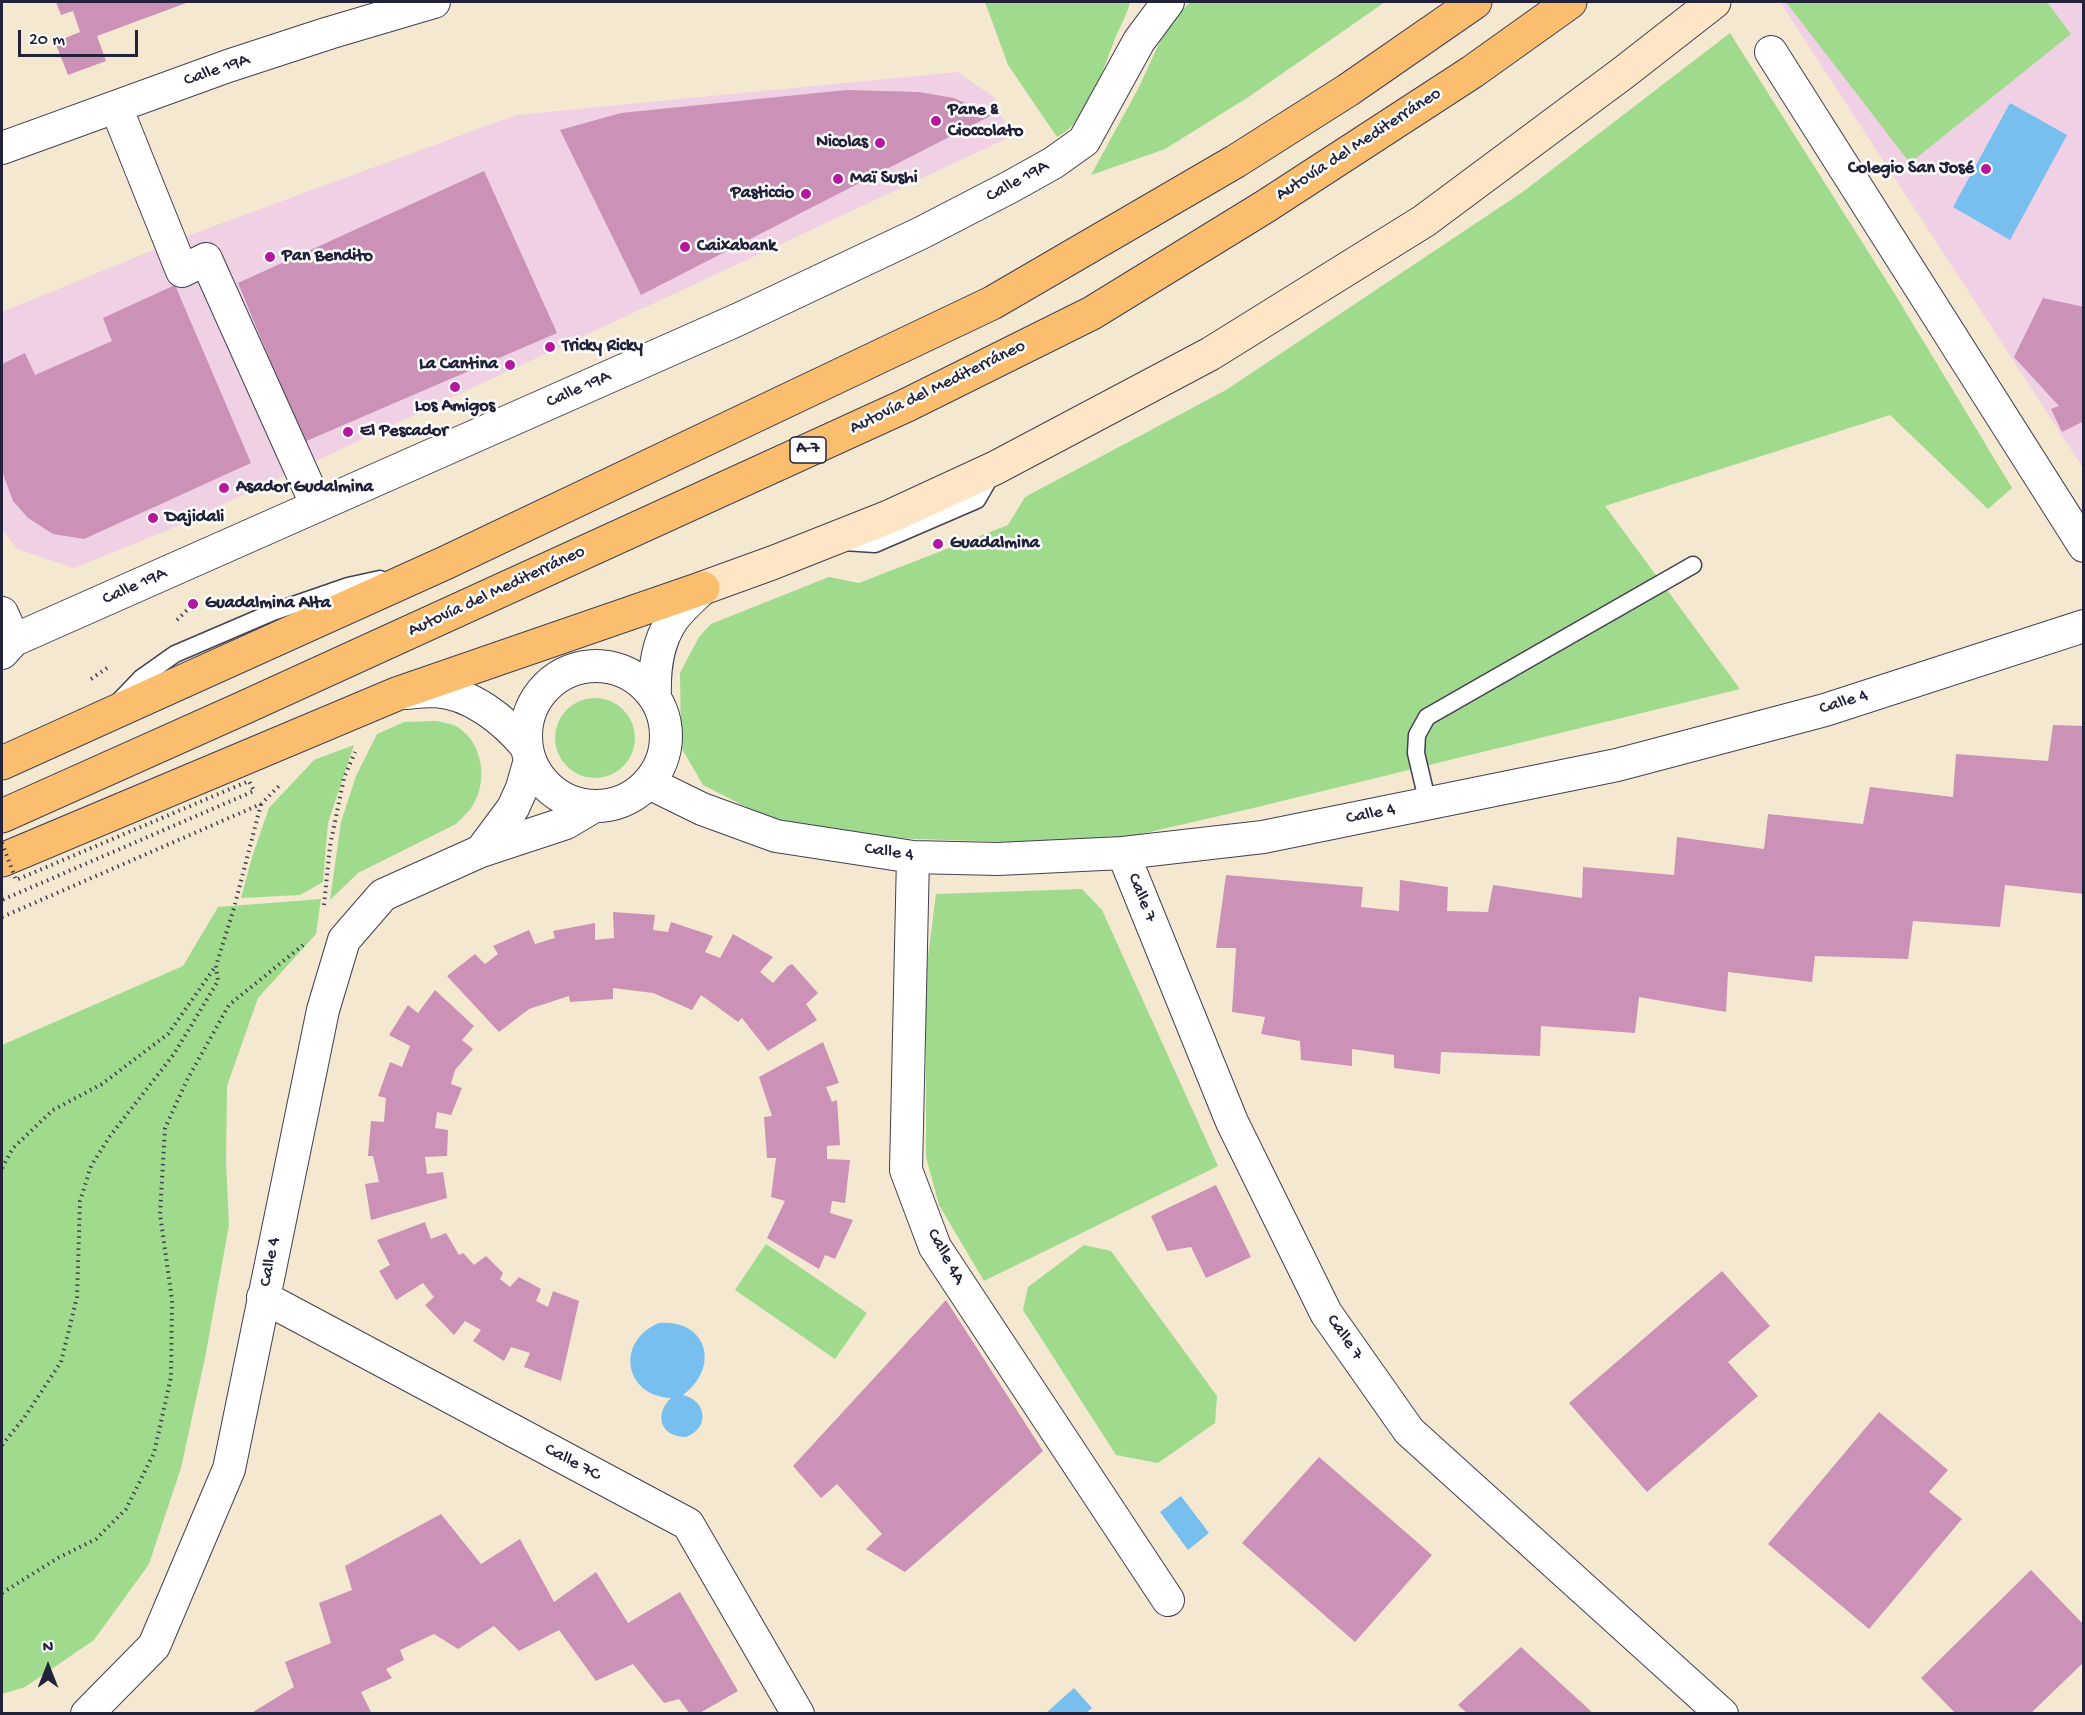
<!DOCTYPE html>
<meta charset="utf-8">
<style>
body{margin:0}
#map{position:relative;width:2085px;height:1715px;overflow:hidden;background:#f5e8d1;font-family:"Gochi Hand",sans-serif}
canvas{display:block}
.frame{position:absolute;inset:0;border:3px solid #22223b;pointer-events:none}
.north{position:absolute;left:18px;top:1637px;width:60px;height:60px;-webkit-text-stroke:4px #fff;paint-order:stroke;rotate:0deg;font-size:16px;font-weight:700;line-height:24px;text-align:center;color:#22223b}
.north::after{content:'';display:block;margin:auto;width:21px;height:27px;background:#22223b;clip-path:polygon(50% 0,100% 100%,50% 72%,0 100%)}
.scale{position:absolute;left:18px;top:30px;width:120px;height:27px;box-sizing:border-box;border:3px solid #22223b;border-top:0;padding-left:8px;font-size:18px;line-height:21px;white-space:nowrap;color:#22223b;-webkit-text-stroke:4px #fff;paint-order:stroke}
</style>
<div id="map">
<canvas width="2085" height="1715"></canvas>
<div class="frame"></div>
<div class="north">N</div>
<div class="scale">20 m</div>
</div>
<script>
const ctx = document.querySelector('canvas').getContext('2d');
ctx.lineJoin = 'round';
function paint(path, color) { ctx.fillStyle = color; ctx.fill(path, 'evenodd'); }
function strokePath(path, color, width, dash) { ctx.strokeStyle = color; ctx.lineWidth = width; ctx.lineCap = dash ? 'butt' : 'round'; ctx.setLineDash(dash || []); ctx.stroke(path); }
function drawText(font, color, halo, rows, align = 'center') {
  ctx.font = font + ' "Gochi Hand",sans-serif'; ctx.lineWidth = 5; ctx.setLineDash([]); ctx.textBaseline = 'middle'; ctx.strokeStyle = halo; ctx.fillStyle = color; for (const [text, x, y, turn = 0] of rows) {
    ctx.save(); ctx.translate(x, y); ctx.rotate((+turn || 0) * Math.PI / 180); ctx.textAlign = isNaN(turn) ? turn : align; if (halo) ctx.strokeText(text, 0, 0); ctx.fillText(text, 0, 0); ctx.restore();
  }
}
const built = new Path2D(`
 M1780,2H2083V468L1998,337Z
 M958,72L995,98L1010,137L168,530L74,568L17,549L2,528V312L195,233L516,115Z`);
const green = new Path2D(`
 M985,2H1130C1127,15 1119,28 1114,41C1103,70 1087,123 1057,137L1008,65Z
 M1190,2H1385L1250,96L1165,149L1091,175L1138,89L1167,26Z
 M1786,2H2047L2071,34L1910,163Z
 M1730,33L1893,291L2012,488L1988,509L1890,415L1605,506L1740,689L1241,811L1093,845L801,835L703,785L681,747L680,673L699,637L711,624L829,577L859,583L1008,525L1025,497L1226,390L1524,191Z
 M555 738a40 40 0 1 1 80 0a40 40 0 1 1-80 0Z
 M436,721C441,722 448,723 454,725C480,738 488,774 476,799C472,809 464,816 456,824L358,873L330,900L341,822L356,776L377,734L404,722Z
 M354,745L328,823L323,882L300,895L241,898L252,857L269,808L314,760Z
 M1082,889L1102,910L1218,1166L984,1281L939,1205L926,1157V972L936,894Z
 M321,899L316,934L258,998L227,1086L226,1162L229,1225L205,1358L181,1468L149,1564L94,1640L25,1687L2,1694V1045L183,966L218,907Z
 M766,1244L867,1313L835,1359L735,1290Z
 M1084,1245L1111,1251L1217,1396L1215,1423L1158,1463L1116,1455L1023,1310L1028,1287Z`);
const water = new Path2D(`
 M2010,103L2067,135L2010,240L1953,207Z
 M659,1323C707,1319 721,1367 683,1395C707,1401 710,1428 686,1437C660,1437 654,1414 671,1398C624,1396 615,1341 659,1323Z
 M1181,1496L1209,1533L1188,1550L1160,1512Z
 M1074,1688L1092,1708L1086,1713H1046Z`);
const building = new Path2D(`
 M56,2H189L97,36L106,61L68,75L55,42L80,32L73,11L61,15Z
 M846,90L919,92L954,98L992,115L641,295L560,130L621,113Z
 M484,171L557,333L304,442L238,283Z
 M175,285L251,463L84,539L53,534L28,518L13,501L2,471V364L25,353L35,375L112,341L103,318Z
 M2043,298L2084,307V421L2062,432L2051,409L2059,406L2014,357Z
 M2053,725L2084,726V894L2005,885L2000,927L1913,921L1908,959L1815,956L1812,982L1728,972L1726,1012L1639,997L1635,1033L1541,1026L1540,1056L1441,1052L1440,1074L1394,1068V1055L1352,1049V1066L1301,1060L1300,1041L1261,1034L1265,1017L1232,1012L1236,948H1216L1226,875L1363,887L1361,907L1399,911L1400,880L1448,887L1447,911L1488,912L1493,885L1582,898L1583,867L1674,875L1677,837L1764,849L1768,814L1863,824L1870,787L1953,797L1956,754L2048,761Z
 M613,912L655,915L653,930L668,932L671,922L713,936L705,952L720,958L733,934L773,957L760,972L773,983L788,966L792,964L818,993L806,1004L817,1020L768,1051L742,1018L738,1022L701,995L692,1010L653,993L613,988V999L570,1002L569,996L529,1009L499,1032L447,976L475,954L485,964L498,954L493,946L529,930L535,944L555,938L553,931L595,923V940L614,938Z
 M435,990L474,1026L462,1040L473,1049L455,1070L451,1084L462,1088L451,1115L437,1112L435,1128L448,1130L447,1156L425,1157L427,1174L443,1172L447,1198L371,1220L365,1184L379,1182L373,1156H368L371,1121L384,1122L386,1098L378,1096L390,1062L402,1067L410,1046L389,1035L408,1005L418,1013Z
 M823,1042L839,1083L826,1087L832,1102L837,1100L840,1145L827,1146V1159L850,1160L845,1203L832,1201L830,1213L853,1220L835,1259L825,1255L819,1269L767,1238L785,1201L771,1197L776,1158H767L764,1117L772,1116L759,1077Z
 M1216,1185L1251,1257L1206,1278L1191,1247L1167,1251L1151,1216Z
 M425,1222L431,1239L446,1233L459,1255L463,1253L474,1265L486,1256L503,1273L500,1279L510,1287L519,1277L541,1289L536,1301L548,1307L553,1291L579,1301L561,1381L524,1367L530,1353L511,1347L504,1361L473,1341L481,1330L465,1321L454,1335L425,1305L434,1297L423,1283L396,1300L379,1271L390,1265L377,1240Z
 M1722,1271L1770,1326L1728,1362L1758,1396L1647,1492L1569,1403Z
 M946,1300L1043,1451L905,1572L866,1549L882,1534L837,1484L821,1498L793,1466Z
 M1879,1412L1948,1470L1929,1492L1962,1519L1869,1629L1768,1544Z
 M1319,1457L1432,1555L1355,1642L1242,1543Z
 M441,1514L481,1564L520,1539L554,1602L596,1572L628,1623L680,1592L738,1691L698,1714H690L679,1699L664,1703L633,1664L596,1681L559,1630L519,1651L494,1626L458,1649L434,1634L400,1650L404,1660L386,1669L392,1678L361,1692L372,1714H253V1712L294,1687L285,1662L331,1643L319,1603L352,1590L345,1566Z
 M2031,1570L2084,1625V1662L2030,1714H1956L1921,1678Z
 M1521,1647L1594,1714H1468L1458,1705Z`);
const path = new Path2D(`
 M177,620L193,604
 M91,679L107,668
 M324,905L330,846L344,778L355,752
 M2,917L261,804L279,786
 M2,1168L13,1148L53,1110L102,1084L168,1034L215,967
 M2,1445L24,1418L61,1362L77,1297L80,1201L91,1166L110,1136L174,1054L218,981L216,966L234,908L261,804
 M2,1593L58,1558L96,1539L126,1509L154,1453L171,1377L172,1300L160,1214L165,1128L187,1080L229,1005L303,945`);
const lane = new Path2D(`
 M844,542L875,544L977,500L992,474
 M119,701L141,678L175,654L273,612L348,586L380,579
 M1428,804L1416,753L1417,735L1427,717L1693,565`);
const street = new Path2D(`
 M1771,52L2084,546
 M116,107L182,271L206,259L317,506
 M2,148L228,66L329,33L434,2
 M2,613L14,640
 M2,653L14,640L737,320L921,233L1010,187L1053,163L1084,141L1139,41L1168,2
 M526 736a70 70 0 1 1 140 0a70 70 0 1 1-140 0Z
 M406,693C416,692 426,691 435,691C471,693 504,720 526,746
 M655,697C654,669 657,642 673,619C681,608 693,598 703,588
 M649,783L702,809L776,836L913,857L998,859L1123,853L1263,837L1617,765L1825,710L2084,626
 M481,851L513,808L522,788L530,760
 M1123,853L1232,1122L1326,1313L1409,1431L1722,1714
 M913,857L906,1170L935,1247L1168,1600
 M263,1297L688,1524L798,1714
 M87,1714L154,1646L229,1469L323,1010L344,940L383,895L481,851L566,823L593,807`);
const secondary = new Path2D(`
 M703,588L772,563L891,516L995,468L1210,354L1424,221L1623,73L1714,2`);
const highway = new Path2D(`
 M2,763L445,563L992,303L1236,161L1348,90L1475,2
 M2,816L241,709L907,405L1092,313L1266,206L1472,72L1570,2
 M2,860L399,693L703,588`);
const pathBridge = new Path2D(`
 M2,843L16,880L249,781L254,791L2,900`);
const markers = [
 [936,121,6,"#b5179e"],
 [880,143,6,"#b5179e"],
 [1986,169,6,"#b5179e"],
 [838,179,6,"#b5179e"],
 [806,194,6,"#b5179e"],
 [685,247,6,"#b5179e"],
 [270,257,6,"#b5179e"],
 [550,347,6,"#b5179e"],
 [510,365,6,"#b5179e"],
 [455,387,6,"#b5179e"],
 [348,432,6,"#b5179e"],
 [224,488,6,"#b5179e"],
 [153,518,6,"#b5179e"],
 [938,544,6,"#b5179e"],
 [193,604,6,"#b5179e"]
];
const shields = [
 [808,450,36]
];
const shieldNames = [
 ["A-7",808,450]
];
const streetNames = [
 ["Calle 19A",217,71,-19],
 ["Autovía del Mediterráneo",1359,145,-33],
 ["Calle 19A",1018,182,-29],
 ["Autovía del Mediterráneo",938,388,-26],
 ["Calle 19A",579,390,-24],
 ["Calle 19A",135,587,-24],
 ["Autovía del Mediterráneo",497,592,-25],
 ["Calle 4",1844,703,-17],
 ["Calle 4",1371,815,-11],
 ["Calle 4",889,853,8],
 ["Calle 7",1141,898,68],
 ["Calle 4A",945,1257,61],
 ["Calle 4",271,1262,-79],
 ["Calle 7",1344,1338,55],
 ["Calle 7C",572,1463,28]
];
const poiNames = [
 ["Pane &",948,111],
 ["Cioccolato",948,132],
 ["Nicolas",868,143,"right"],
 ["Colegio San José",1974,169,"right"],
 ["Maï Sushi",850,179],
 ["Pasticcio",794,194,"right"],
 ["Caixabank",697,247],
 ["Pan Bendito",282,257],
 ["Tricky Ricky",562,347],
 ["La Cantina",498,365,"right"],
 ["Los Amigos",455,407,"center"],
 ["El Pescador",360,432],
 ["Asador Gudalmina",236,488],
 ["Dajidali",165,518],
 ["Guadalmina",950,544],
 ["Guadalmina Alta",205,604]
];
paint(built, '#f0d0e4');
paint(green, '#a0da8d');
paint(water, '#77bfef');
paint(building, '#cb91b7');
strokePath(lane, '#424052', 19);
strokePath(street, '#424052', 34);
strokePath(secondary, '#424052', 35);
strokePath(highway, '#424052', 35);
strokePath(path, '#424052', 4, [1.5, 4.5]);
strokePath(lane, '#fff', 16);
strokePath(street, '#fff', 32);
strokePath(secondary, '#fde5c5', 33);
strokePath(highway, '#fbbe6e', 33);
strokePath(pathBridge, '#424052', 4, [1.5, 4.5]);
for (const [x, y, r, color] of markers) { const dot = new Path2D(); dot.arc(x, y, r, 0, 2 * Math.PI); ctx.fillStyle = color; ctx.fill(dot); strokePath(dot, '#fff', 2); }
for (const [x, y, w] of shields) { const box = new Path2D(); box.roundRect(x - w / 2, y - 13, w, 26, 4.5); ctx.fillStyle = '#fff'; ctx.fill(box); strokePath(box, '#22223b', 1.5); }
drawText('bold 16px', '#22223b', null, shieldNames);
drawText('18px', '#22223b', '#fff', streetNames);
drawText('bold 18px', '#22223b', '#fff', poiNames, 'left');
</script>
